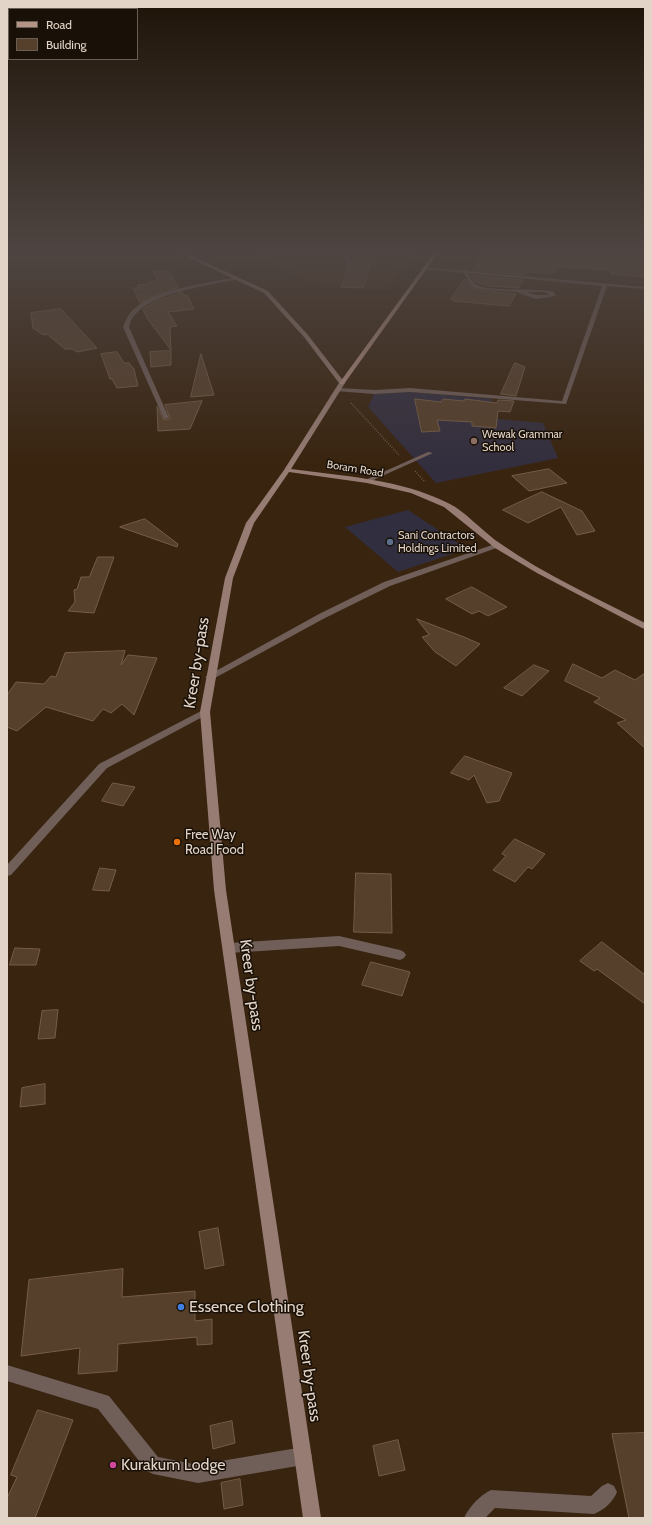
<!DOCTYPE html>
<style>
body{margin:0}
#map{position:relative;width:652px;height:1525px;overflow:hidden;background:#39240f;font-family:Cabin,sans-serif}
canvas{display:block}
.frame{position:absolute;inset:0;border:8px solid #e2d4c7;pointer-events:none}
.legend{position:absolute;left:8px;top:8px;width:130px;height:52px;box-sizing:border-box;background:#191007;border:1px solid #695e54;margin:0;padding:5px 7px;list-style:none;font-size:12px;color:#e2d4c7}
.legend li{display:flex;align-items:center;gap:8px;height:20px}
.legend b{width:20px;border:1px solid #695e54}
</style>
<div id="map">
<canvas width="652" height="1525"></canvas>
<div class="frame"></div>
<ul class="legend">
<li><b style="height:5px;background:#b69387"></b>Road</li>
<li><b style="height:11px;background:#57402b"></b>Building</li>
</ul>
</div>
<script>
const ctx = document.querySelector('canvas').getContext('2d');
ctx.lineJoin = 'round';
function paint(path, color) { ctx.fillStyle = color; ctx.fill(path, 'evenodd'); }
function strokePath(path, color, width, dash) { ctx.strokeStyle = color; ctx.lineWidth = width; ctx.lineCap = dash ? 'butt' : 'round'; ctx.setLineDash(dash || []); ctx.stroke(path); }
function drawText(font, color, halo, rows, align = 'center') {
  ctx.font = font + ' Cabin,sans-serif'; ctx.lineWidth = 3; ctx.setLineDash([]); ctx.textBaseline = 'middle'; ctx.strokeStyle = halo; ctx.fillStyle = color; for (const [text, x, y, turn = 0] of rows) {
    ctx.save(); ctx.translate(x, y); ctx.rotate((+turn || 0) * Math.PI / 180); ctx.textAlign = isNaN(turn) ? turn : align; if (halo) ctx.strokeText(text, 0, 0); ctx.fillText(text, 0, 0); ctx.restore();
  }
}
const built = new Path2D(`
 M259,253H412L388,290L321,287L258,256Z`);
const industrial = new Path2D(`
 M411,392L492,399L484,419L368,407L374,394Z
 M408,510L467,549L398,572L345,527Z`);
const education = new Path2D(`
 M368,407L543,423L558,458L436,483Z`);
const building = new Path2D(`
 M356,253H375L363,288L341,287L349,266L353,265L352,261Z
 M485,253H645V277L611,274L612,270L558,267L553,274L527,272L525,275L472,270L478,262H482Z
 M169,271L179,287L151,297L140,303L133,288H139L137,285L149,284L148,282L158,280L153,272Z
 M470,275L523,280L519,288L488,286L475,282Z
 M465,279L469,286L477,290L516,294L509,306L453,301L454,299H451Z
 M182,292L184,295H187L194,309L168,312L177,326L170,327L171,350L147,318L143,309L154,302Z
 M61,309L97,348L77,352L72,349H65L47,334L43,335L33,328L31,313Z
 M171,351V365L151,367L150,352Z
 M117,352L124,363H129L134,369L138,386L117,388L112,379H110L101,354Z
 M201,354L214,395L191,397Z
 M515,363L525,367L516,396L501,394Z
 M415,399L441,402L443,399L464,401L465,399L497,403L498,400L514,401L510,412L498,411L496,428L472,426V422L437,420L440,431L422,432Z
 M202,401L190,429L158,431L157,406L164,420L170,419L165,405Z
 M549,469L567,483L529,491L512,476Z
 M542,492L582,511L595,531L577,535L561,507L528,523L503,510Z
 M145,519L178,544L177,547L120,527Z
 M98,557H114L94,613L68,611L75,602L74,590L77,589L81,577H89Z
 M472,587L507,607L488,616L479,611L472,614L446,599Z
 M417,619L464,637L480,644L456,666L435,652L422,637L429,635Z
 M125,651L121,665L128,655L157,658L134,715L122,704L111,713L103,709L93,721L46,707L17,731L7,727V695L16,682L44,684L51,676L56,677L65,653Z
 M573,664L602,678L615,670L635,680L645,673V748L617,723L626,720L594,702L600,698L565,681Z
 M534,665L549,671L522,696L504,688Z
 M465,756L512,773L499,801L487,803L474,775L469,780L451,773Z
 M113,783L135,787L123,806L102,801Z
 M515,839L545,854L532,869L528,867L515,882L493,870L506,856L502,854Z
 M100,868L116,870L109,891L93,890Z
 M356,873L391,874L392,933L354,932Z
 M602,942L645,975V1004L597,969L594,971L580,961Z
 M15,948L40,949L36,965H10Z
 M371,962L410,972L402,996L362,985Z
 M58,1010L55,1038L38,1039L42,1011Z
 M45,1084V1104L20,1107L22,1088Z
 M218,1228L224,1265L205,1269L199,1232Z
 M123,1269L122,1297L195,1291V1321L212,1319V1344L197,1345V1337L118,1344L117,1371L78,1374L80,1348L21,1356L29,1280Z
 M38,1410L73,1420L35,1518H7V1498L17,1477L11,1475Z
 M232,1421L235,1443L213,1449L210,1426Z
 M645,1433V1518H629L612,1434Z
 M398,1440L405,1470L379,1476L373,1446Z
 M240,1479L243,1505L224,1509L221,1483Z`);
const path = new Path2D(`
 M351,403L399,455
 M415,471L425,482`);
const lane = new Path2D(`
 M462,269H466C468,273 470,279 474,283C483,293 537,287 554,292L556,296L536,299L516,292L477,289L470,285ZM527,292H545L550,295H536Z
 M339,936L400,950L404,952L406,955L404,958L400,960L339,946L229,953L225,951L223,948L225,945L229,943Z
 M7,1365L109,1396L158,1457L198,1465L303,1447L309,1450L312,1456L309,1462L303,1465L198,1483L153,1474L147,1471L98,1409L7,1381Z
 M608,1483L614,1486L617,1492C613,1502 604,1510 594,1514L495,1508L485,1518H464C469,1507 480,1495 491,1490L591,1496L602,1486Z`);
const street = new Path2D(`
 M342,253H346L352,265H348Z
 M422,267L645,287V289L607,286L566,404L410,392L375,394L335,391V389L337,388L375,390L410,388L562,401L602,286L424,269Z
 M237,277L239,279C211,285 151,292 134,316C131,319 130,323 129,327L169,418L164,419L123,327C125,322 127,317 130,313C150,289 208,283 237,277Z
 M428,452L433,453L369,482L363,481Z
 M495,544H501L502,546L390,586L325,618L213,679L210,680L205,677L319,614L384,582Z
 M205,709L210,712L208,714L107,768L11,875L7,876V865L99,764Z`);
const secondary = new Path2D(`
 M179,253H185L268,291L308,335L345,383L291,469C344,476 400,479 448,503C465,511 484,533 501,544C545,575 597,598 645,623V629L642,628L537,573L495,548L444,507L411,493L367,483L289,472L254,523L233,578L210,712L226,890L321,1518H303L214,890L200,712L225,578L246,523L284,470L339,383L304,337L264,293Z`);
const primary = new Path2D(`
 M434,253H438L344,384H340V382Z`);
const markers = [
 [474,441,4,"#8d6e63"],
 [390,542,4,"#5c6f8a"],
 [177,842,4,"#e8710a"],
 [181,1307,4,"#3f7fe0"],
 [113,1465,4,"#d1479c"]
];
const farPoinames = [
 ["Wewak Grammar",482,435],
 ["School",482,448],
 ["Sani Contractors",398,536],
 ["Holdings Limited",398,549]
];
const farStreetnames = [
 ["Boram Road",355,469,9]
];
const poiNames = [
 ["Free Way",185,835],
 ["Road Food",185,850]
];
const nearStreetnames = [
 ["Kreer by-pass",197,663,-81],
 ["Kreer by-pass",251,985,82],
 ["Kreer by-pass",309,1376,82]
];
const nearPoinames = [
 ["Essence Clothing",189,1307],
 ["Kurakum Lodge",121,1465]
];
paint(built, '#442a0f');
paint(industrial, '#312e3f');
paint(education, '#332e3e');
paint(building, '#57402b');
strokePath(building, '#755d47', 1);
strokePath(path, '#6e5b49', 1.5, [1, 1.5]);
paint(lane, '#705e59');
paint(street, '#705e59');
paint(secondary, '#977c73');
paint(primary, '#b69387');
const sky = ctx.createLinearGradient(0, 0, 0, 467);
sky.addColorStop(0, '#1f1408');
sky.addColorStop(0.54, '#4e4542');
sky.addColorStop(1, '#4e454200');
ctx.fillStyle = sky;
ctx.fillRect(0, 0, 652, 467);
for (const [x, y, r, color] of markers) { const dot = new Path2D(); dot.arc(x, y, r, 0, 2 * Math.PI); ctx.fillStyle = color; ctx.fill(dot); strokePath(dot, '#191007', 1.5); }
drawText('11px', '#e2d4c7', '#191007', farPoinames, 'left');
drawText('11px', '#e2d4c7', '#191007', farStreetnames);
drawText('13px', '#e2d4c7', '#191007', poiNames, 'left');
drawText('16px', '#e2d4c7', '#191007', nearStreetnames);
drawText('16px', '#e2d4c7', '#191007', nearPoinames, 'left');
</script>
